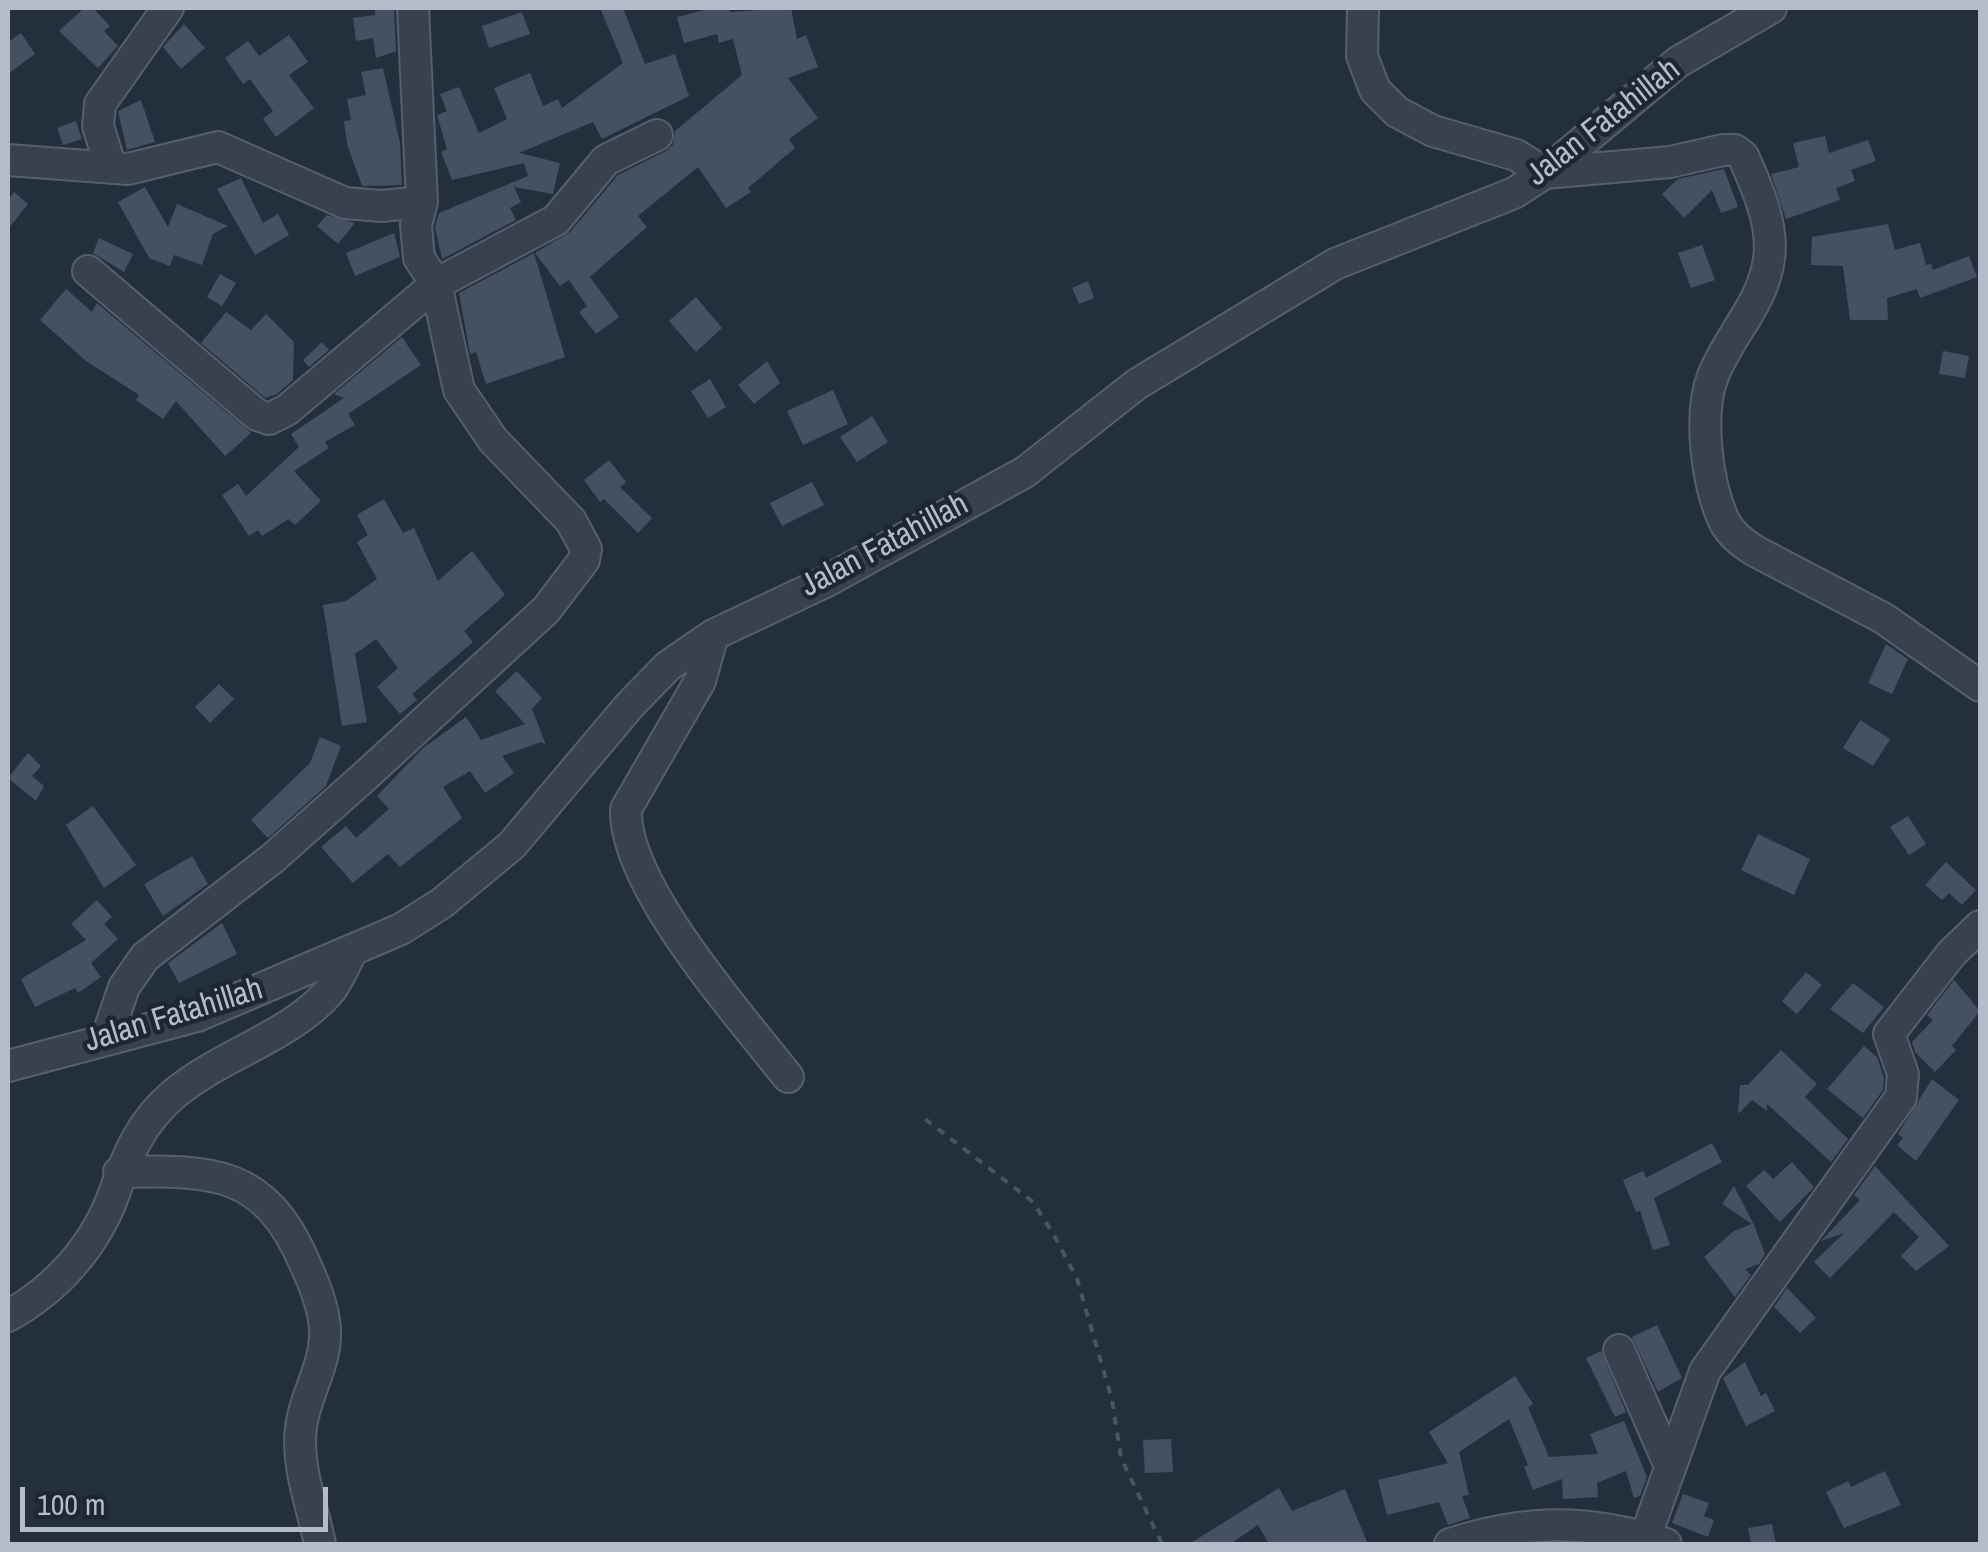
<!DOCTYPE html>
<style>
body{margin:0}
#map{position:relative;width:1988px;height:1552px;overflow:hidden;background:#242f3e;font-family:"Archivo Narrow",sans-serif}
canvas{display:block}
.frame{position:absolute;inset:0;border:10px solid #b4bcc9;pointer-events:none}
.scale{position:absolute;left:20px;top:1487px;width:308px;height:45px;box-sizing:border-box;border:5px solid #b4bcc9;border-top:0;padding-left:12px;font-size:30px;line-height:35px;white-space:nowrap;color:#b4bcc9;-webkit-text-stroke:8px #1d2633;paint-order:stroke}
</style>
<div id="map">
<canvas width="1988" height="1552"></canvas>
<div class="frame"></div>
<div class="scale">100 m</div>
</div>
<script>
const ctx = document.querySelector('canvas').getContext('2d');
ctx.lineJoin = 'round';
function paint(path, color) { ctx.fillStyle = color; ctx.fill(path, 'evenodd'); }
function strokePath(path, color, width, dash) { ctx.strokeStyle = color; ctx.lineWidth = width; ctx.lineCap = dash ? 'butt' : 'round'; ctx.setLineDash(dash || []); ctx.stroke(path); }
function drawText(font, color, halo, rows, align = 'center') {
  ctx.font = font + ' "Archivo Narrow",sans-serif'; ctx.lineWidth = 9; ctx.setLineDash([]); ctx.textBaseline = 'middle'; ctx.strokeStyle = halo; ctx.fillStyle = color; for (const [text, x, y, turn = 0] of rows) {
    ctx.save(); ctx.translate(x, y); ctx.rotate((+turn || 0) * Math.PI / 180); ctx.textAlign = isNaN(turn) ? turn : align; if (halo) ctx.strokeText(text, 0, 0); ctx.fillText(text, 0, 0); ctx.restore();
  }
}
const building = new Path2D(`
 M84,8H93L110,26L104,31L118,46L98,68L59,31Z
 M375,8H394L396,51L376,58L373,38L356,41L353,18L375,15Z
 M600,8H623L645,64L675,54L689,96L602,139L593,122L519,153L560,163L553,194L514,187L521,202L510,208L516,220L442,259L435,227L439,213L528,176L524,163L452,180L441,152L447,149L437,115L447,111L440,94L459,87L479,133L507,119L494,88L530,73L543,106L558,99L562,108L623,63Z
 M712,8H728L730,12L791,8L797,39L806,35L818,67L788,78L818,118L789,139L795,148L748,188L751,192L726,208L698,167L638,216L647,227L590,277L619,317L596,334L579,312L587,306L569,280L560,286L535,253L570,232L618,175L666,151L673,145L675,131L742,75L733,39L719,43L717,34L684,43L677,17Z
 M522,12L530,34L489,48L482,26Z
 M184,24L205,48L181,69L163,47Z
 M21,33L35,54L8,74V42Z
 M289,35L308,62L289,75L314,108L276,137L263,119L273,111L250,79L243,84L225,58L248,41L259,56Z
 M383,68L400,143L402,185L362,186L347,144L344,121L351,120L347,99L366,95L361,72Z
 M141,100L155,142L127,150L118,111Z
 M76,121L82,139L63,145L57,128Z
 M1825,136L1829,153L1868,140L1876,161L1851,170L1855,181L1836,188L1840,200L1786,219L1771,174L1799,167L1793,143Z
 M1724,169L1738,207L1721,213L1712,190L1684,218L1662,194L1678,179Z
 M241,178L263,223L278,214L289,235L255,255L217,189Z
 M145,187L168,227L177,204L228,226L213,234L202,265L174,255L170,266L149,258L118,202Z
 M14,192L28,204L8,229V200Z
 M327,215L355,223L338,244L317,226Z
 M1888,224L1895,250L1920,243L1926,265L1931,264L1933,270L1969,256L1977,277L1920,298L1917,289L1887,298L1888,320H1850L1843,266L1811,265L1812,237Z
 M394,233L400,257L355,276L346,253Z
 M99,238L133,254L124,272L93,253Z
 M1702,245L1715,280L1691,288L1678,253Z
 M534,253L565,357L486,384L476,352L470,354L459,293Z
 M220,274L236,283L222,306L207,297Z
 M1088,281L1094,298L1079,304L1072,288Z
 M66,289L92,312L97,303L251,433L225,456L176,401L163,419L136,400L139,395L86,361L40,320Z
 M696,297L722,328L696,352L669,321Z
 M226,312L251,330L266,314L294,342L293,380L277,394L265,398L201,343Z
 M402,337L421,365L348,414L355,425L325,442L329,448L294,471L321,501L295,525L289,519L262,536L258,530L249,536L222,495L238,484L246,496L299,447L291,434L344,398L334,394Z
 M322,342L329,350L309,367L303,360Z
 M1943,351L1969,356L1965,378L1939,374Z
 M767,361L780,383L754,404L738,385Z
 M710,379L726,407L708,418L691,391Z
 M833,390L848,424L803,445L787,411Z
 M872,416L888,442L857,462L840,437Z
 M609,460L626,482L620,487L652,518L638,533L604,499L600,502L584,480Z
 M812,482L824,505L782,526L770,503Z
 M384,499L403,533L414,528L438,581L472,551L505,595L464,631L473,642L412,694L417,700L400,714L377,687L398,668L376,639L355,654L367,722L342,726L323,605L346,601L377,579L357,542L368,535L357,515Z
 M1886,644L1908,659L1892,694L1868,683Z
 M517,671L542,698L532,709L546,745L541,742L502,756L514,773L485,793L470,771L443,787L462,818L400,867L388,854L353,883L321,847L346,826L356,838L389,809L377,796L423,748L466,717L481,740L525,724L495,691Z
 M219,684L234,699L210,723L195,707Z
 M1860,720L1890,739L1873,766L1843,748Z
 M320,737L341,746L326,786L268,838L251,820L310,763Z
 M28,753L41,766L32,776L44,786L36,801L8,778Z
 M93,806L136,865L104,888L66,825Z
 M1908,816L1926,844L1909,855L1890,827Z
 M1758,834L1810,859L1794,895L1741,870Z
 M192,856L208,884L163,916L144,884Z
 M1946,862L1976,890L1962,905L1949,893L1942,900L1925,885Z
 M97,900L112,917L104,924L118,939L91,963L101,977L78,993L75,988L35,1007L21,979L86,940L71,924Z
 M222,923L237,954L179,983L168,963Z
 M1806,972L1822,985L1797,1014L1782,1001Z
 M1954,980L1980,1011L1952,1046L1956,1050L1935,1072L1915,1052L1912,1042L1933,1020L1927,1015Z
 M1853,983L1884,1007L1863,1033L1830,1009Z
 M1864,1046L1877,1057L1884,1078L1883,1090L1863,1118L1827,1089Z
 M1781,1050L1817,1084L1805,1097L1848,1139L1831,1162L1767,1104V1111L1752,1100L1738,1114L1740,1085H1748Z
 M1932,1079L1959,1100L1916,1161L1897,1145L1903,1138L1898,1134Z
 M1712,1143L1722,1162L1654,1198L1670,1245L1653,1250L1640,1211L1636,1212L1623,1180L1643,1171L1646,1178Z
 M1792,1162L1814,1187L1780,1222L1746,1186L1764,1170L1773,1179Z
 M1875,1166L1949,1246L1916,1271L1901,1256L1919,1237L1894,1212L1830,1278L1814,1262L1844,1233L1821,1241L1860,1200L1854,1195Z
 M1734,1186L1754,1225L1765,1254L1759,1264L1745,1269L1751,1275L1735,1297L1704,1257L1734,1231L1752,1224L1722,1204Z
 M1787,1288L1816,1318L1800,1333L1774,1307Z
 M1657,1325L1682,1378L1658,1392L1632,1337Z
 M1601,1351L1626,1412L1615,1417L1586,1358Z
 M1745,1362L1761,1396L1766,1393L1775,1411L1746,1426L1723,1378Z
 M1515,1376L1533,1404L1528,1407L1549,1457L1598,1454L1590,1434L1624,1421L1647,1477L1640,1496L1634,1498L1626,1471L1597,1483L1598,1497L1563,1499L1562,1479L1533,1490L1524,1467L1528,1465L1509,1419L1459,1452L1469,1495L1462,1496L1470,1518L1448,1525L1439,1502L1387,1515L1378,1480L1448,1463L1429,1432Z
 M1171,1439L1173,1472L1145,1473L1143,1440Z
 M1885,1471L1901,1505L1844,1528L1826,1492L1848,1481L1851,1487Z
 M1279,1488L1292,1511L1345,1489L1368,1544H1269L1258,1525L1230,1544H1189Z
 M1683,1494L1709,1503L1704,1516L1714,1520L1708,1537L1672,1523Z
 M1772,1524L1776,1544H1751L1748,1528Z`);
const path = new Path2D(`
 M925,1119L1033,1202L1054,1235L1077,1279L1112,1400L1121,1458L1162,1544`);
const minor = new Path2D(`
 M1363,8L1362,56L1375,90L1397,112L1433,131L1516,155L1545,173L1670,162L1723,150H1735L1743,156C1757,187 1774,225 1769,259C1763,304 1729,335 1713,376C1698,414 1707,482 1723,519C1730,534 1742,543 1755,551L1883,618L1980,686
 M8,160L128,169L218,147L345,203L381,206L422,202
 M111,168L98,126L100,104L168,8
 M88,271L257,415L269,419L287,410L436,284L556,220L606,160L657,135
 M713,635L700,681L626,809C623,885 741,1017 788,1077
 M107,1037L124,987L145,957L273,858L364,777L546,610L584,560L586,549L571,521L493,440L459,390L436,284L419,258L416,225L422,202L413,8
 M8,1066L197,1016L401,929L442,903L512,845L630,705L668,666L713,635L823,583L1025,472L1137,384L1335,264L1514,193L1545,173L1678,62L1771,8
 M119,1172C211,1170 265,1169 305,1264C315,1285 326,1313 325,1337C324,1371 301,1400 300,1440C300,1477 313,1509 320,1544
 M8,1316C57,1289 96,1245 115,1191C128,1153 142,1121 174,1094C219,1056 289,1037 328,993C338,982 344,965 351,953
 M1619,1350L1669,1464
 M1645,1538L1705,1371L1901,1097L1903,1074L1889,1034L1951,954L1980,926
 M1450,1544C1526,1519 1590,1519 1666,1544`);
const streetNames = [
 ["Jalan Fatahillah",1604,123,-38],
 ["Jalan Fatahillah",885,546,-28],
 ["Jalan Fatahillah",174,1016,-17]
];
paint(building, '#455162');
strokePath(minor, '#565f6c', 34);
strokePath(path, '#44595c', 4, [8, 8]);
strokePath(minor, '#38414e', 30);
drawText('32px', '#b4bcc9', '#1d2633', streetNames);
</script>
